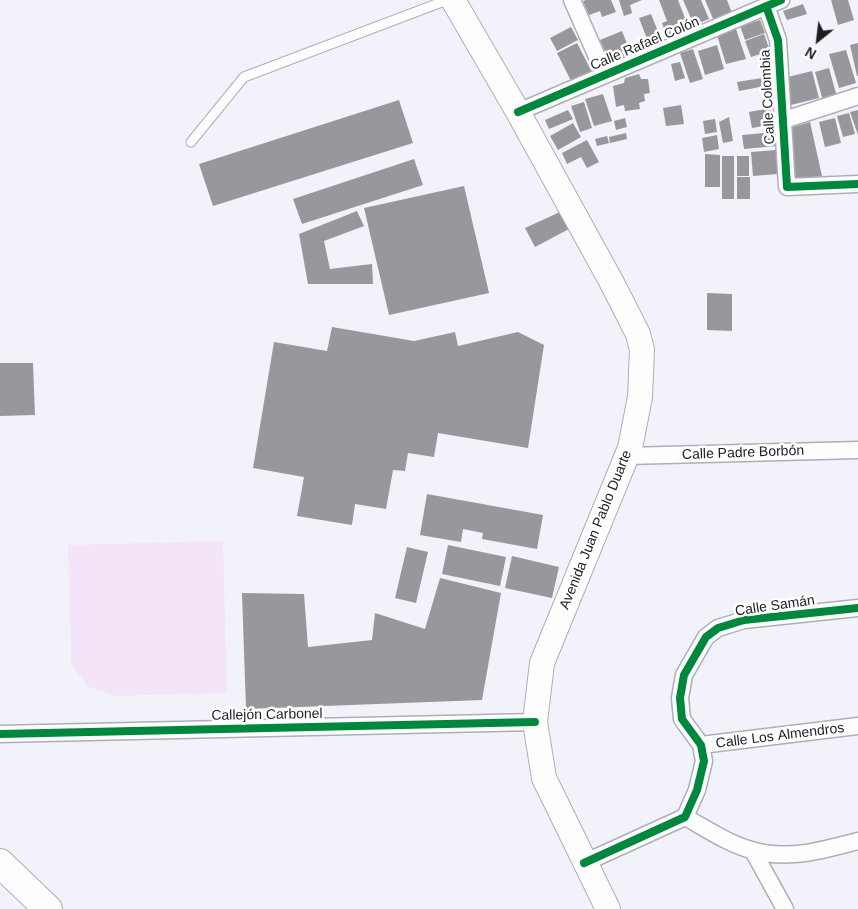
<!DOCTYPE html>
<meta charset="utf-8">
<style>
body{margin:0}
#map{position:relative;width:858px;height:909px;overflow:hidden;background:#f2f3fa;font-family:Helvetica,sans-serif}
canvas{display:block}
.north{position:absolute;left:793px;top:15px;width:50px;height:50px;-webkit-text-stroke:4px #fff;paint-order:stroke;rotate:209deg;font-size:14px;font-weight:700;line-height:20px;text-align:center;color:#1c1e22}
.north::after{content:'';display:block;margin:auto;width:18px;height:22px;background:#1c1e22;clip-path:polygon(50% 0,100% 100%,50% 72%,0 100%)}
</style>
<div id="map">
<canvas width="858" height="909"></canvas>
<div class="north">N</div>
</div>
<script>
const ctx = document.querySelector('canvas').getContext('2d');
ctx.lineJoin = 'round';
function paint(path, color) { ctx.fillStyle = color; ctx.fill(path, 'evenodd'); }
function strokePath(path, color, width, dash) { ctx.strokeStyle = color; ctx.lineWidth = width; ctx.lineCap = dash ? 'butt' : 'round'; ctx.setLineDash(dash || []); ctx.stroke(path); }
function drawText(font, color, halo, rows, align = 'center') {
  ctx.font = font + ' Helvetica,sans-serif'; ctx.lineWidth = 5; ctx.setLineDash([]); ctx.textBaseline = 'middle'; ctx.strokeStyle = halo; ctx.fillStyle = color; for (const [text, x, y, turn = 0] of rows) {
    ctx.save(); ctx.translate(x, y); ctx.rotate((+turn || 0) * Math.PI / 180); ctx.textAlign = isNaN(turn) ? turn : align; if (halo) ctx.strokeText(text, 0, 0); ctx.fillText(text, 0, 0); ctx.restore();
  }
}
const green = new Path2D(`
 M223,541L227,693L114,696L87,686L71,663L68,545Z`);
const building = new Path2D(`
 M586,0H611L616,12L602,17L600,11L589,15L583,1Z
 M619,0H642L630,5L632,13L624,16Z
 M659,0H678L689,28L667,37L662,23L667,21Z
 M683,0H701L709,19L694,25Z
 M705,0H727L732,13L714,21Z
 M831,0H848L854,20L838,25Z
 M803,4L807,14L787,20L783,11Z
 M651,14L661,39L649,44L639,18Z
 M760,20L765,33L745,40L740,26Z
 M735,26L746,59L726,64L716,32Z
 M571,27L578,40L557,51L550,38Z
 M622,31L632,56L611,65L600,40Z
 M764,34L770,51L751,57L745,41Z
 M577,43L592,72L572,83L557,53Z
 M858,43V76H857L850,45Z
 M717,45L724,69L705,75L698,51Z
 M693,49L703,79L690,83L680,53Z
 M846,50L856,83L839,88L829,54Z
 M680,62L685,78L675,81L671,64Z
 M829,68L837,97L823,101L815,72Z
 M812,71L819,98L791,105L784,78Z
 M639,74L641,79H648L650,93L644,94L645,101L639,103L640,109L625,111L624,105L616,107L613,86L624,83L625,78Z
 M768,77L770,85L739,91L737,82Z
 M603,94L612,121L594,126L585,99Z
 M399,100L413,143L213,206L199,164Z
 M584,102L592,128L580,132L571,106Z
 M681,105L684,124L666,126L663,108Z
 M771,108L774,124L752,128L749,112Z
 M568,110L573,119L549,129L545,120Z
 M858,110V135L850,112Z
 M849,113L855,134L843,137L837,116Z
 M729,117L733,141L723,143L719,122Z
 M625,118L627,127L616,130L614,121Z
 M835,118L841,143L825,147L819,122Z
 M715,119L717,132L705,134L703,121Z
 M810,122L822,176L795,180L790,128Z
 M573,123L581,137L558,150L550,136Z
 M775,132L776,146L744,149L742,135Z
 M626,133L627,139L610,143L609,137Z
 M717,135L719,149L704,152L702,138Z
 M607,136L609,143L597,146L595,139Z
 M587,140L599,162L587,168L581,157L567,164L562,153Z
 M776,150L778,174L753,176L751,152Z
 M705,154L720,155V187H705Z
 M722,156H734V199H722Z
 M737,156H749V176H737Z
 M414,159L423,185L302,224L293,199Z
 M737,177H750V199H737Z
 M464,186L489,293L389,315L364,208Z
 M357,211L364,226L324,241L330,269L372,264L373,284H308L299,234Z
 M560,212L569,229L535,247L525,228Z
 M707,293L732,294V331L707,330Z
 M332,327L414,341L455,332L458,346L518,332L544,345L528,448L438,433L434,457L408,453L405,471L393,470L386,509L355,504L352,525L297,516L304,477L253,468L274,342L327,351Z
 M0,363H33L35,415L0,416Z
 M427,494L543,515L537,549L482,539L483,533L463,529L461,542L420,535Z
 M448,545L506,557L500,586L442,574Z
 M407,547L428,552L416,603L395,598Z
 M512,556L559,567L552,598L505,588Z
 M440,578L501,593L482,700L246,709L242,593L304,594L308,647L372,640L375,613L425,629Z`);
const lane = new Path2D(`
 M191,142L244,77L447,0`);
const street = new Path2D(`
 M572,0L605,75
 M766,6L778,40L787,187L858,184
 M518,112L781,0
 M781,121L858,96
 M627,456L858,450
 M0,734L535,722
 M701,745L858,726
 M685,817C707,829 730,845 755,851C789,860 825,850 858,841
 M753,851L785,909
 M584,863L685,817L697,790L704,761L701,745L682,719L680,698L684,675L706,637L718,628L744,620L858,608`);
const secondary = new Path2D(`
 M453,0L518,112L611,281L638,334L642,350L640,397L630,448L542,663L535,722L544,778L608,909`);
const highway = new Path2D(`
 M0,863L48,909`);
const cycleway = new Path2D(`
 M766,6L778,40L787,187L858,184
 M518,112L781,0
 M0,734L535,722
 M584,863L685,817L697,790L704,761L701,745L682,719L680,698L684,675L706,637L718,628L744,620L858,608`);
const streetNames = [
 ["Calle Rafael Colón",645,44,-23],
 ["Calle Colombia",768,97,-93],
 ["Calle Padre Borbón",743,453,-2],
 ["Avenida Juan Pablo Duarte",596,530,-68],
 ["Calle Samán",775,606,-8],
 ["Callejón Carbonel",267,715,-1],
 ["Calle Los Almendros",780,736,-7]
];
paint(green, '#f4e4f8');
paint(building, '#97979c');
strokePath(lane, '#aeafb5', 11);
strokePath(street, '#aeafb5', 19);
strokePath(secondary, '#aeafb5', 26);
strokePath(highway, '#aeafb5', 30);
strokePath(lane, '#fdfdfe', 9);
strokePath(street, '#fdfdfe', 16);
strokePath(secondary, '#fdfdfe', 24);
strokePath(highway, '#fdfdfe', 28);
strokePath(cycleway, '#00873e', 8);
drawText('14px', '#1c1e22', '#fff', streetNames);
</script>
